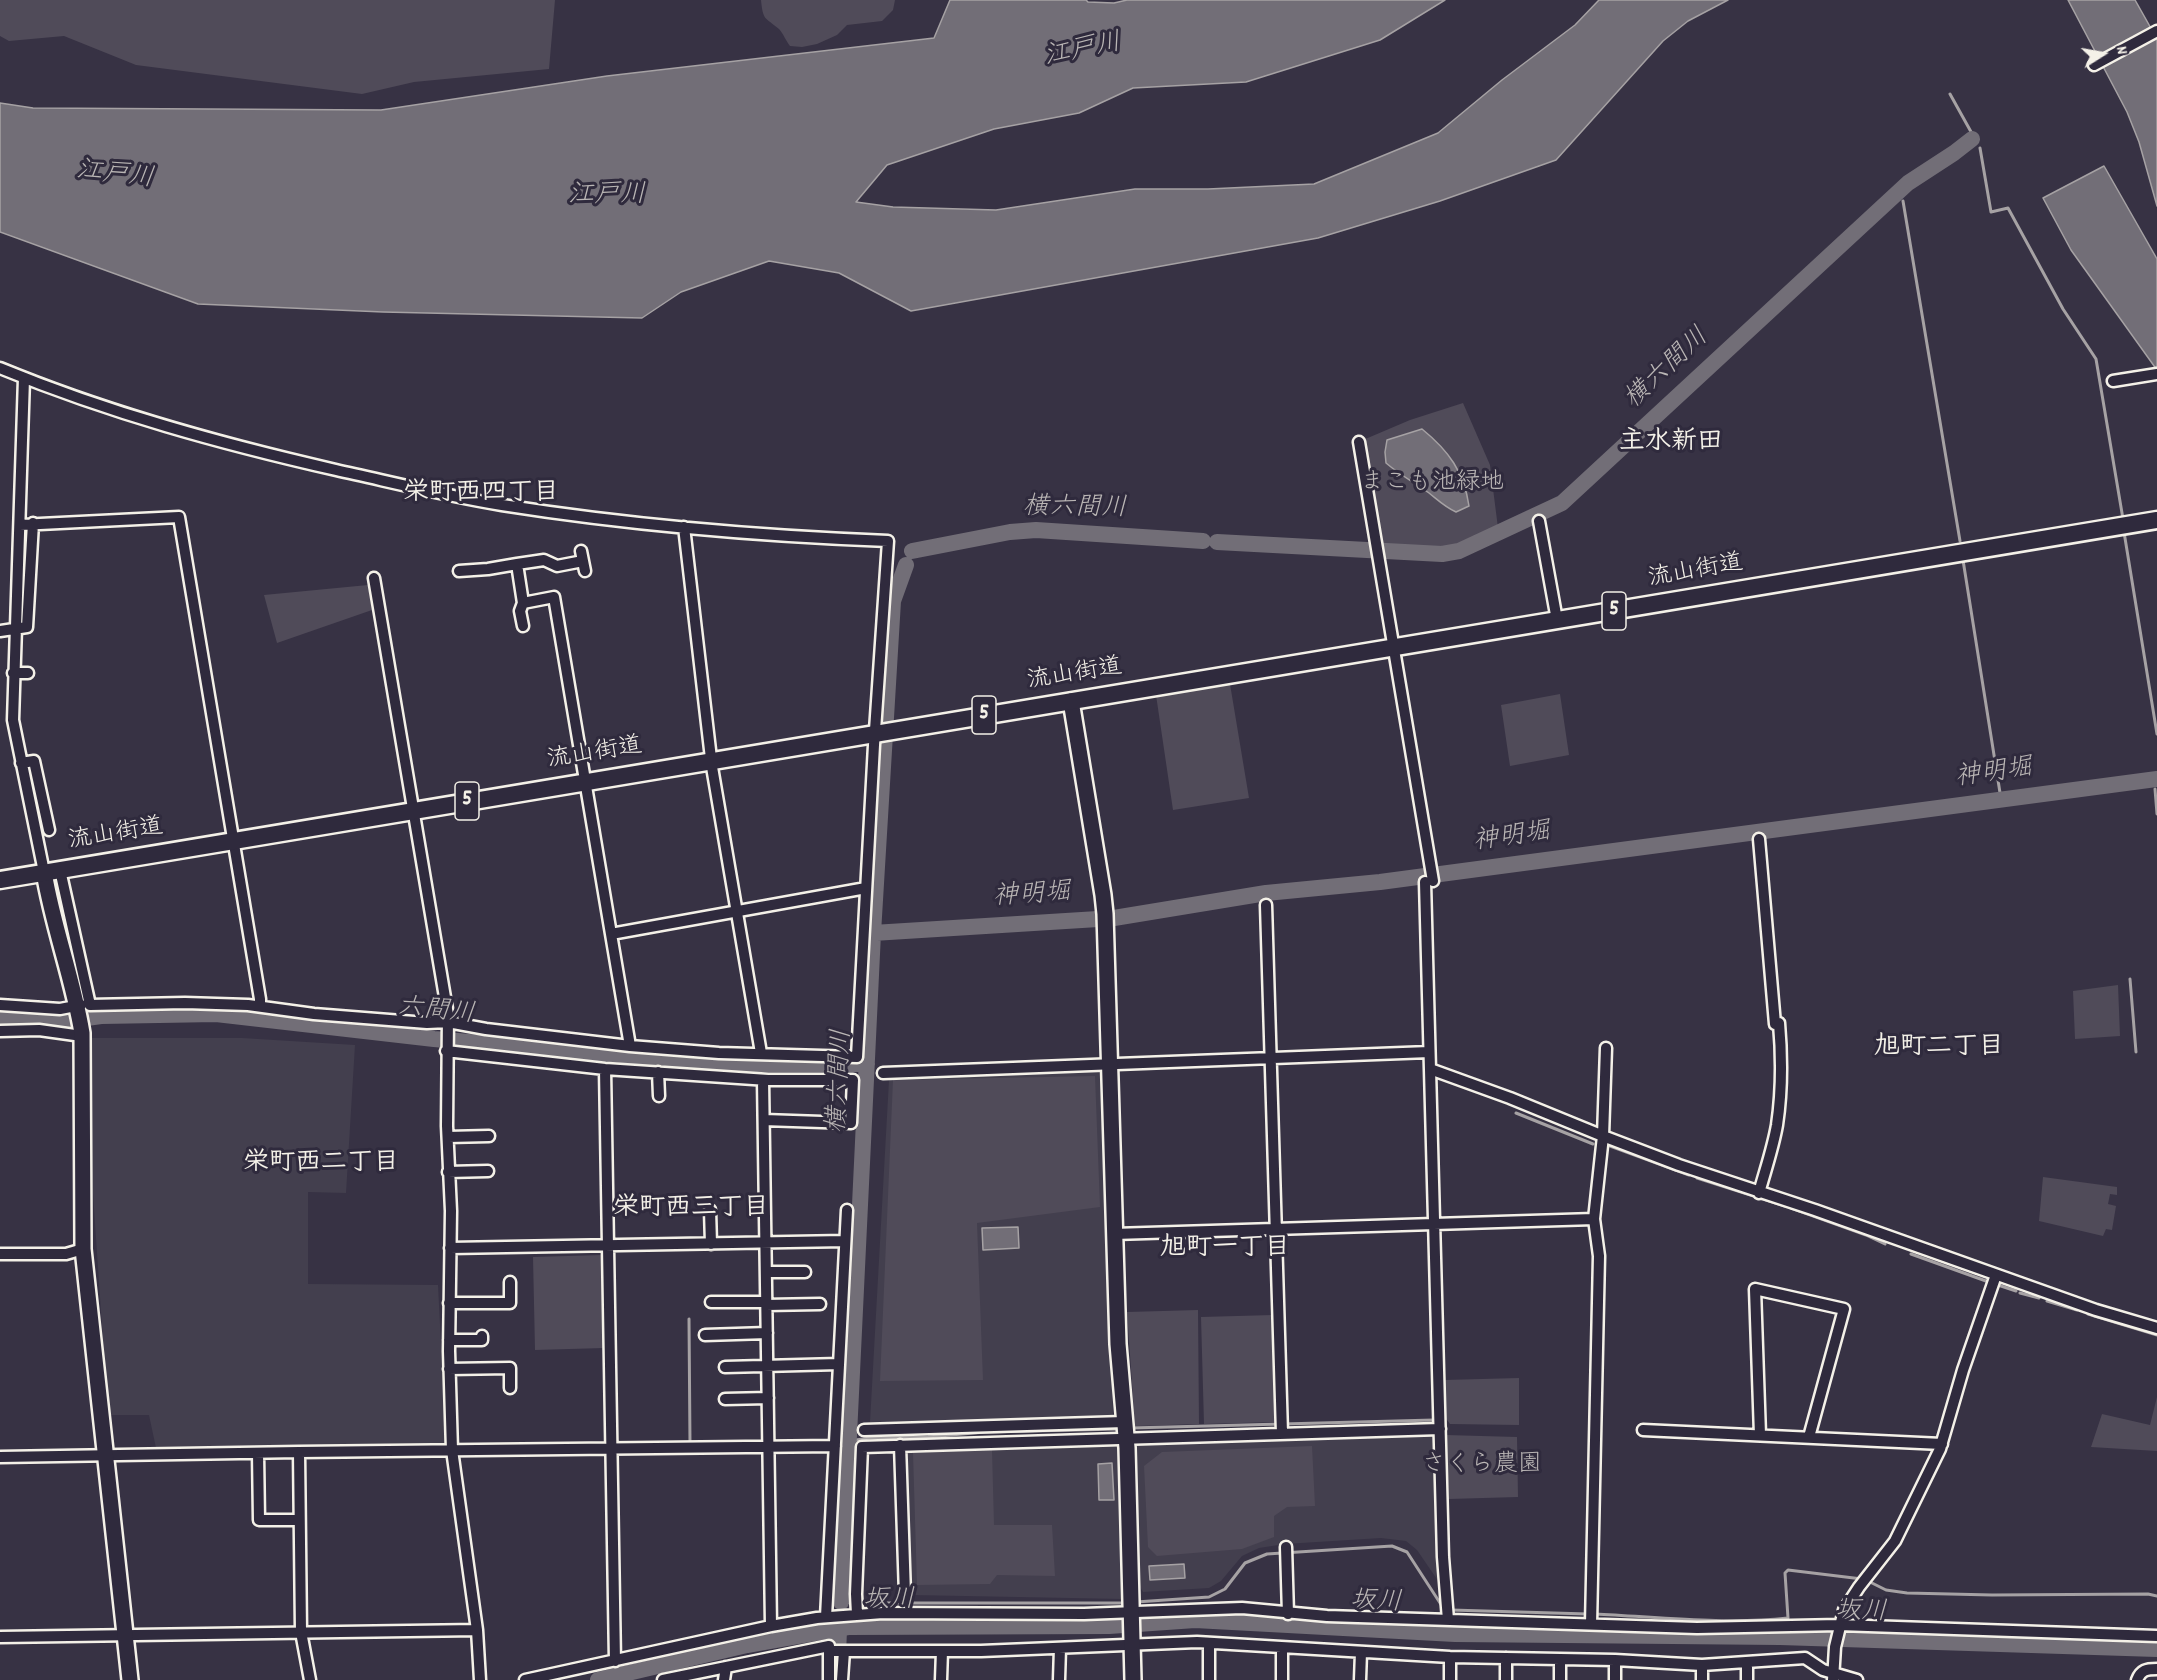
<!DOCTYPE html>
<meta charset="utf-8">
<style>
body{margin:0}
#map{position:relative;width:2157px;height:1680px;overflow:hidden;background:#373244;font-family:Dekko,sans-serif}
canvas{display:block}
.north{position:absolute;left:2073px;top:24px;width:60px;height:60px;-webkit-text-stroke:4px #2f2a3d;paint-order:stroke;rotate:79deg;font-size:16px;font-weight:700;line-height:24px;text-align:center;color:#f4f1e8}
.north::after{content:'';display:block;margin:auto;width:21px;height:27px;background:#f4f1e8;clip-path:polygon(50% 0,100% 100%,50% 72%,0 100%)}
</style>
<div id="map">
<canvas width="2157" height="1680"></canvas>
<div class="north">N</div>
</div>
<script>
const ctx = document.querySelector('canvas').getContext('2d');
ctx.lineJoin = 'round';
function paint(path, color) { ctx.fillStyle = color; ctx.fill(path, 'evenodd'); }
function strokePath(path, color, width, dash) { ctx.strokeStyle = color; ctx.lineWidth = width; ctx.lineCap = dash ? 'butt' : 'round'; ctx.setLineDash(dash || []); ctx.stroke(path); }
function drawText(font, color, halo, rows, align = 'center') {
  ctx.font = font + ' Dekko,"Klee One",sans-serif'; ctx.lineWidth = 6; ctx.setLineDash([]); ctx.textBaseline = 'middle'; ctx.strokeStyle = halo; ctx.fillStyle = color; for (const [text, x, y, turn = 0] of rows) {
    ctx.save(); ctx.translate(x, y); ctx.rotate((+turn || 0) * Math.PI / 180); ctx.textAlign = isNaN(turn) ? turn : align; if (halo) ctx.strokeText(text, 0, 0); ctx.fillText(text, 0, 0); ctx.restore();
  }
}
const built = new Path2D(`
 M86,1038H242L355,1045L346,1193L308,1192V1284L438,1285L446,1443L156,1448L149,1415H108L92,1179Z
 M1096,1068L1100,1072L1113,1415L1107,1418L870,1422L889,1080L892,1076Z
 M1431,1435L1436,1439L1443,1588L1417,1550L1406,1541L1381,1538L1285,1544L1259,1548L1242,1556L1221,1581L1209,1588L1143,1592L1140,1587L1135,1446L1137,1444Z
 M1117,1444L1123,1599L911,1595L907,1451L909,1448Z`);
const green = new Path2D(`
 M0,0H555L549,69L414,82L362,94L136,65L64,36L9,41L0,36Z
 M761,0H895L893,10L882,21L847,25L837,35L817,44L802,47L790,46C786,41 783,33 779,29C765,17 763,21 761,0Z
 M1463,403L1490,465L1498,528L1468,545L1444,551L1381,547L1363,440L1410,420Z
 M368,585L372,610L277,643L264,595Z
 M1230,684L1249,798L1173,810L1156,695Z
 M1560,694L1569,755L1510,766L1501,705Z
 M2118,985L2120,1036L2075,1039L2073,991Z
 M1095,1076L1100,1207L977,1223L983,1380L880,1381L893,1080Z
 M2043,1177L2117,1187V1195L2110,1194L2108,1204L2116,1206L2112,1230L2106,1229L2103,1236L2039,1221Z
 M602,1255L604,1348L535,1350L533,1257Z
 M1198,1310L1199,1424L1135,1426L1127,1312Z
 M1273,1315L1276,1422L1204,1424L1201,1317Z
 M1519,1378V1425L1450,1424L1445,1417V1380Z
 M2157,1397V1451L2091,1447L2102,1414L2150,1425Z
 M1446,1435L1517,1437L1518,1497L1449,1499Z
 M1312,1446L1315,1506L1287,1507L1274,1516V1537L1242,1549L1157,1556L1148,1547L1144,1466L1162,1452Z
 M992,1450L994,1525H1052L1055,1576L997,1575L990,1584L917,1585L913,1453Z`);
const water = new Path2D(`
 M950,0H1086L1088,2L1114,3L1127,0H1445L1380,40L1246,82L1133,88L1079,113L994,129L887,165L856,202L893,207L996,210L1135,189H1208L1314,184L1438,133L1502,80L1575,25L1599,0H1728L1688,21L1663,41L1556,160L1440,201L1318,238L911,311L839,273L769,261L681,292L642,318L383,312L198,304L0,232V103L33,108L381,110L607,76L934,38Z
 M2068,0H2135L2157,39V206L2139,142L2127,112Z
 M2104,166L2157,259V370L2071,250L2043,198Z
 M1422,429C1449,451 1464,472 1469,506L1456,512C1445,507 1439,501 1429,493C1415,483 1400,475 1386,463L1385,452L1387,440Z
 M1018,1227L1019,1248L983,1250L982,1228Z
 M1112,1463L1114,1500H1099L1098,1464Z
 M1184,1564L1185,1578L1150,1580L1149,1566Z`);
const stream = new Path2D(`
 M1950,94L1975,139
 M1980,148L1991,212L2008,208L2063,309L2096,359L2123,519
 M1903,201L1960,541
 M2124,532L2157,734
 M1963,560L2001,799
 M2155,789L2157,814
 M2130,979L2136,1052
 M1516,1113L1593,1144
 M1610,1146L1689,1175
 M1697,1178L1785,1206
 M1791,1208L1866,1235L1885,1244
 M1911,1254L1986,1281
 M1998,1285L2016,1291
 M2020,1293L2039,1298
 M2047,1301L2077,1310
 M2088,1314L2157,1335
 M689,1319L690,1444
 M1130,1428L1434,1420
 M849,1441L870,1438L928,1437L985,1432L1120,1429
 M1868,1581L1886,1590L1907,1593L1992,1595L2148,1594L2157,1596
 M841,1602L854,1603
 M1136,1602L1209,1597L1225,1589L1245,1563L1267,1554L1392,1546L1407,1552L1442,1606
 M860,1603H1127
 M1451,1610L1588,1614
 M1595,1614C1659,1617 1724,1625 1788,1618L1785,1573L1788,1570L1862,1579`);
const river = new Path2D(`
 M1217,542L1442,554L1459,551L1562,503L1908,183L1954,153L1972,139
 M912,551L1010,532L1036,530L1203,541
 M873,933L1114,918L1266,893L1380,882L2157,779
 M0,1020L65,1021L101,1016L216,1014L434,1039L726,1064H867
 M841,1602L873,933L893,601L906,565
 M598,1680L747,1645L848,1627L1109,1626L1195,1620L1455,1634L1780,1637L2157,1649
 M837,1680L839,1630`);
const street = new Path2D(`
 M2094,65L2157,31
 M0,368C109,413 222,444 336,470C391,482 446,496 502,505C629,525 760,536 888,541L874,745L857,1057L719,1053L630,1046L486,1029L448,1022L427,1023L314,1014L248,1005L185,1003L90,1005L60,870
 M24,378L13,720L44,872
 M2113,381L2157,374
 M1359,442L1433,881
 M1539,521L1557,620
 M20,525L179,517L260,999V1006
 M684,527L712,767L761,1053
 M581,551L585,571
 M517,564L544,560L557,566L583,561
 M459,571L488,569L517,564L523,603L554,597L611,934L866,888
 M374,578L448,1015L447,1126L451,1211L449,1351L452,1450L477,1630L480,1680
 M523,603L520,611L523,626
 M0,631L27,627L33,523
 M13,673H28
 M21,763L34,761L49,830
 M1759,839L1775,1024
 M1425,882L1443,1557L1448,1620
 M1266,905L1282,1433
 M611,934L630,1046
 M0,1005L60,1009L81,1005
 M0,1031L39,1030L82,1036
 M446,1051L605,1069L768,1080H853L851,1123L764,1120
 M605,1069L615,1661
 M1430,1069L1510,1098L1603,1136L1679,1165L1815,1210L2096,1310L2157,1328
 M658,1072L659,1096
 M883,1073L1429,1052
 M763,1080L771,1626
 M448,1137L489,1136
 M448,1172L488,1171
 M1759,1193C1765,1171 1773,1148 1777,1125C1782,1091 1782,1057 1779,1023
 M710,1210L711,1244
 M1114,1234L1594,1219
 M450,1248L845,1241
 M0,1254H66L83,1249
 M766,1272H805
 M711,1302H766
 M449,1303H510V1282
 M766,1305L820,1304
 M705,1335L767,1333
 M449,1340H482V1336
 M725,1367L839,1364
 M449,1369L510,1368V1388
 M725,1399L768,1398
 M864,1430L1124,1422
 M1643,1430L1942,1444
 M1760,1435L1755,1289L1844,1309L1809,1437
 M900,1445L905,1595
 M299,1452L835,1446
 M258,1453L259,1520H299
 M0,1457L299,1452L301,1632L310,1680
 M1286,1547L1288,1614
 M857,1614L856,1594L862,1447L1440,1429
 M826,1617L847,1210
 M1591,1624L1599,1256L1594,1219L1603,1136L1606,1048
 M0,1637L477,1630
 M830,1651H981L1197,1642L1450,1657L1615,1660L1702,1665L1805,1658L1823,1670L1857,1680
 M1506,1658V1680
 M1615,1660V1680
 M525,1680L771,1626L817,1618L883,1613L1084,1614L1242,1608L1327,1616L1697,1628L1839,1625L2157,1636
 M663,1680L829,1646V1680
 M724,1680L726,1667
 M842,1680L844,1651
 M941,1680L942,1651
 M1059,1680L1060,1648
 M1209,1680V1643
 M1282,1680V1648
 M1360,1680L1361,1652
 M1450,1680V1657
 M1560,1680V1659
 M1702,1680V1665
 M1747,1680V1662
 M1833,1680L1835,1647L1844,1610L1859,1587L1895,1541L1940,1449L1963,1370L1996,1275
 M2137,1680C2141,1670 2146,1669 2157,1669`);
const secondary = new Path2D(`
 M1071,701L1103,895L1105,914L1118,1344L1127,1448L1133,1680
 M44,872C53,927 73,978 82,1033L83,1249L130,1680`);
const primary = new Path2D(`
 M0,880L2157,520`);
const shields = [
 [1614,611,24],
 [984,715,24],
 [467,801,24]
];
const shieldNames = [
 ["5",1614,611],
 ["5",984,715],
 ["5",467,801]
];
const parkNames = [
 ["まこも池緑地",1432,485],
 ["さくら農園",1482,1467]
];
const streetNames = [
 ["流山街道",1696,573,-10],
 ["流山街道",1075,676,-9],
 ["流山街道",595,755,-9],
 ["流山街道",116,836,-9]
];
const waterNames = [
 ["江戸川",1083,52,-11],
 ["江戸川",115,177,7],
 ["江戸川",607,197],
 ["横六間川",1668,370,-43],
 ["横六間川",1075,510,1],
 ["神明堀",1994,775,-8],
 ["神明堀",1512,839,-8],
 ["神明堀",1032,897,-4],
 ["六間川",436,1013,6],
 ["横六間川",842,1081,-87],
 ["坂川",889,1602],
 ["坂川",1376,1604,3],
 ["坂川",1861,1614,2]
];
const neighbourhoodNames = [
 ["主水新田",1671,444],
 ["栄町西四丁目",481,495],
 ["旭町二丁目",1939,1049],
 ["栄町西二丁目",321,1165],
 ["栄町西三丁目",691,1210],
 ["旭町一丁目",1225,1250]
];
paint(built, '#433f4e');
paint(green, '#504b59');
paint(water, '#726e77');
strokePath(water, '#a6a2a4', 1.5);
strokePath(stream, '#a6a2a4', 3);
strokePath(river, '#726e77', 16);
strokePath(street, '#f4f1e8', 15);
strokePath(secondary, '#f4f1e8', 20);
strokePath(primary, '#f4f1e8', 21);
strokePath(street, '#2f2a3d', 10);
strokePath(secondary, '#2f2a3d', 15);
strokePath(primary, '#2f2a3d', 16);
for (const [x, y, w] of shields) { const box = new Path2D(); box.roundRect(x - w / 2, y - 19, w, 38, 4.5); ctx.fillStyle = '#2f2a3d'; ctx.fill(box); strokePath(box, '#f4f1e8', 1.5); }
drawText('bold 22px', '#f4f1e8', null, shieldNames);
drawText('24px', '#bbb7b6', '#2f2a3d', parkNames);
drawText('24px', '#f4f1e8', '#2f2a3d', streetNames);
drawText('italic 26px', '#bab6b5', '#2f2a3d', waterNames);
drawText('bold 26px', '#f4f1e8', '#2f2a3d', neighbourhoodNames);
</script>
